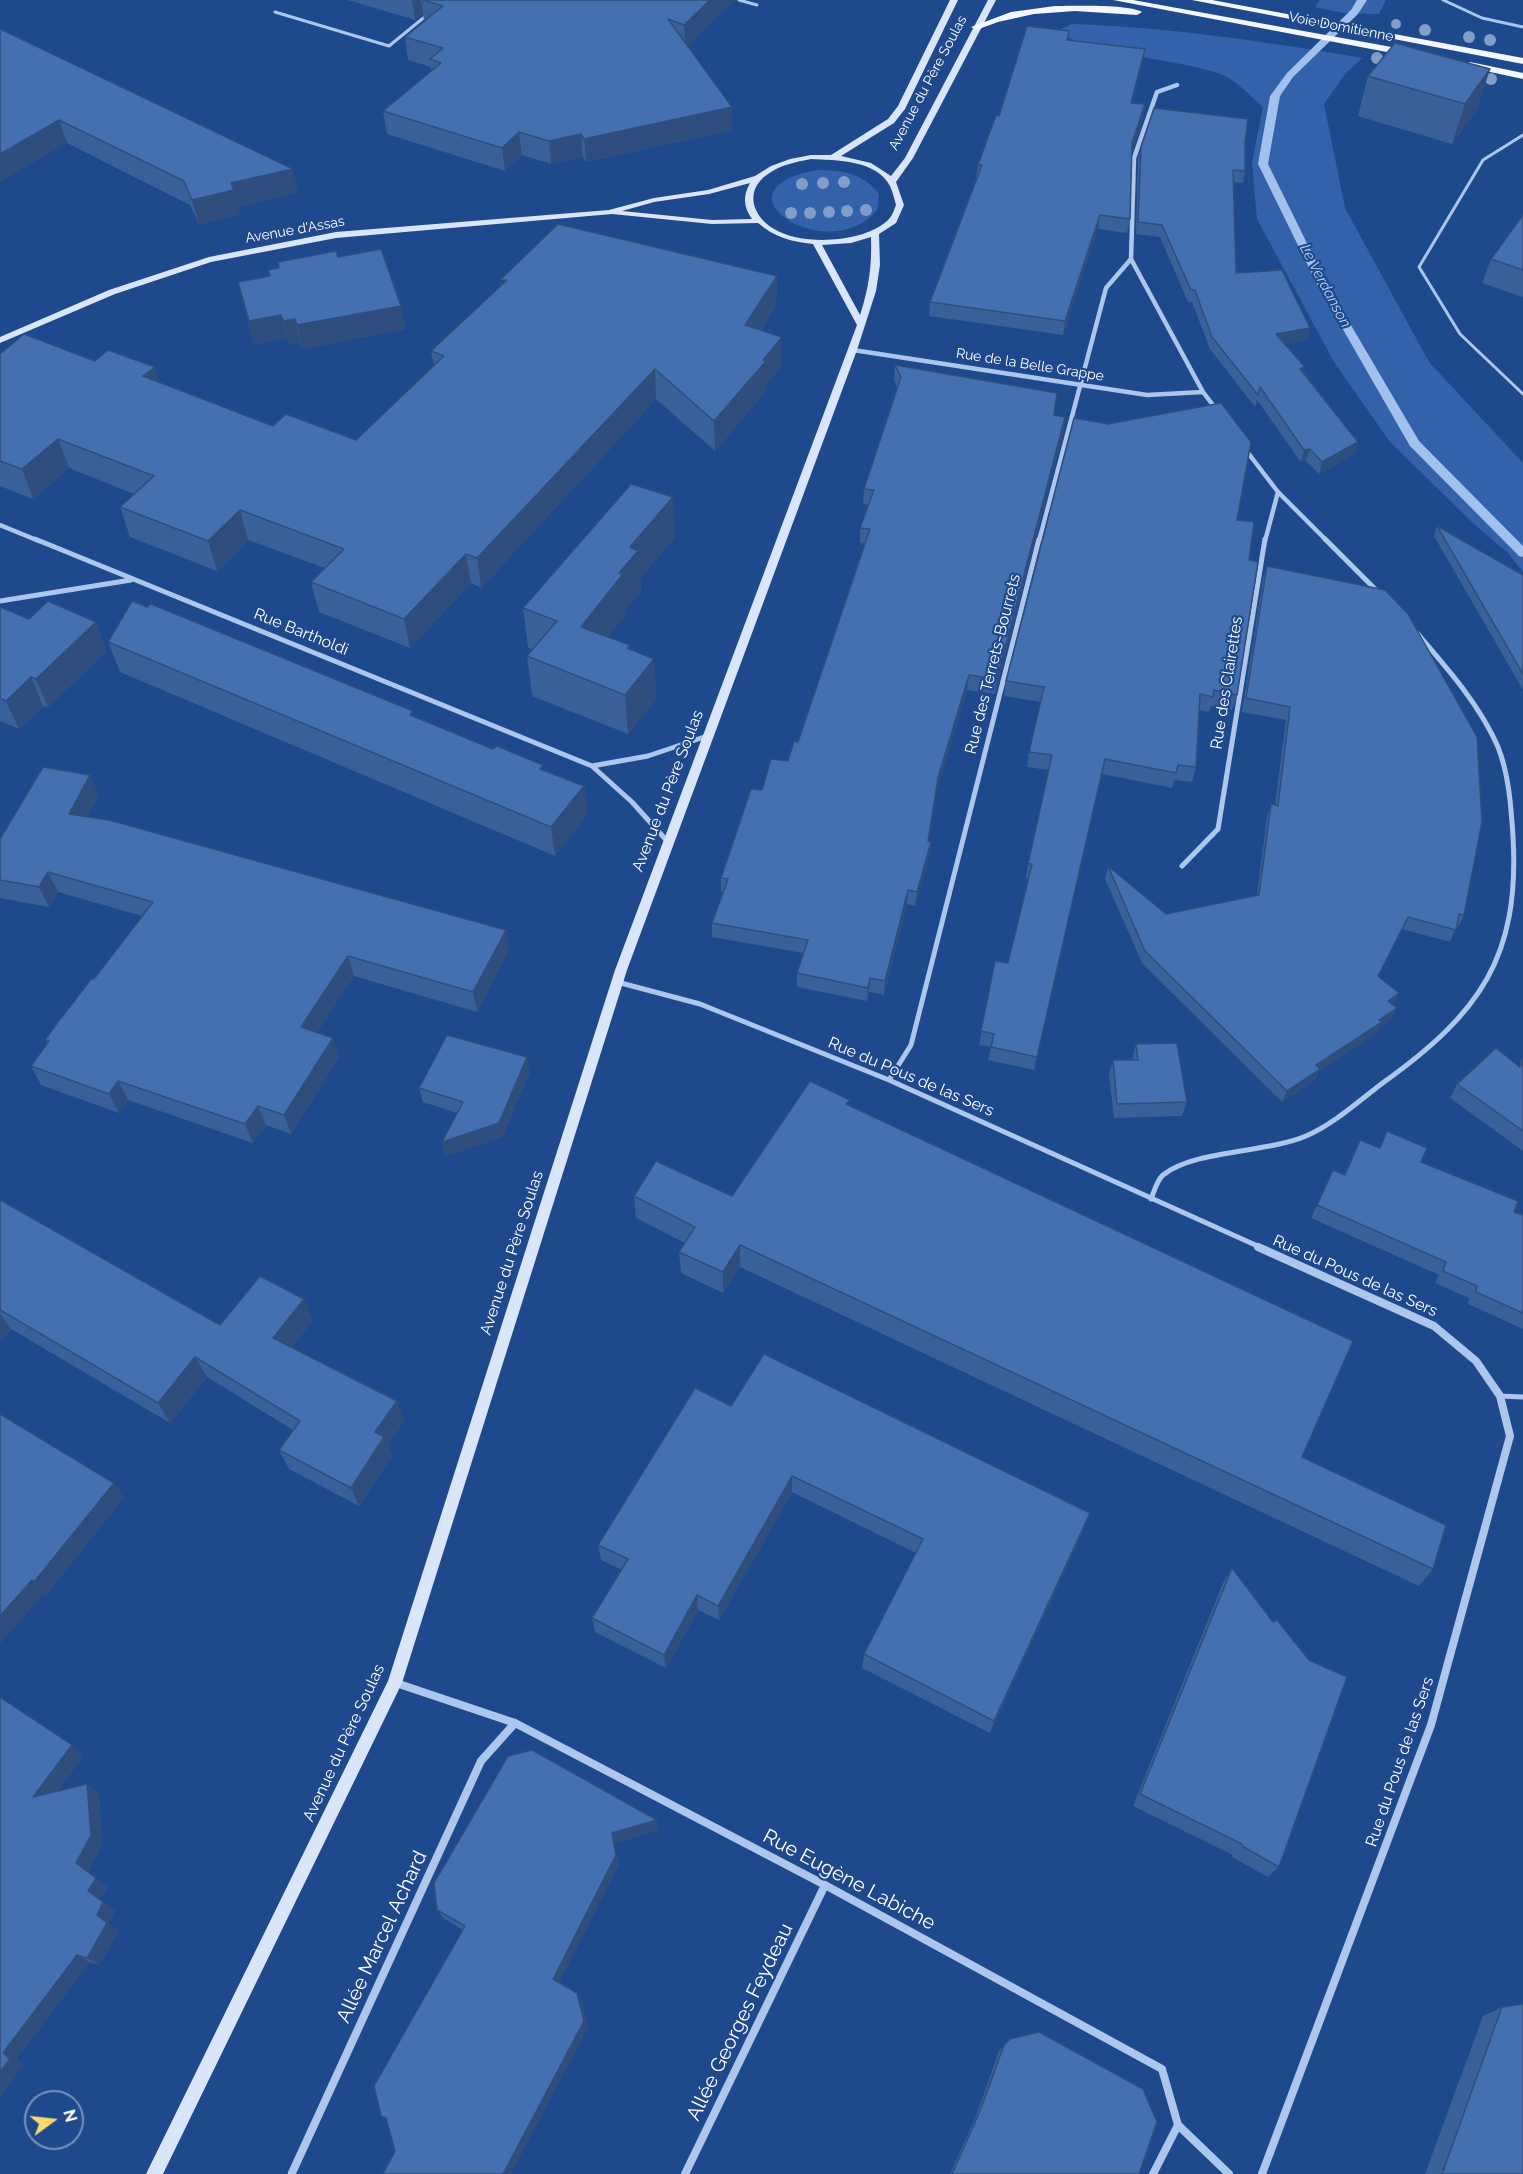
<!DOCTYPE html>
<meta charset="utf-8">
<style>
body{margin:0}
#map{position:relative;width:1523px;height:2174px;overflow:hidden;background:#1f498d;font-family:Raleway,sans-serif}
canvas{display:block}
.north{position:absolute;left:24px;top:2090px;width:60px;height:60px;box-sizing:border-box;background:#1f498d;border:2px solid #7992bb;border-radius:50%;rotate:75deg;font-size:16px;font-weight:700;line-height:24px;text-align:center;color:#fff}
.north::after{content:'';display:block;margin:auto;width:21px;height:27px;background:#fad96e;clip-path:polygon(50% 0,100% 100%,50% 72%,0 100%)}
</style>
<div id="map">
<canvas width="1523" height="2174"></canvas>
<div class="north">N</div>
</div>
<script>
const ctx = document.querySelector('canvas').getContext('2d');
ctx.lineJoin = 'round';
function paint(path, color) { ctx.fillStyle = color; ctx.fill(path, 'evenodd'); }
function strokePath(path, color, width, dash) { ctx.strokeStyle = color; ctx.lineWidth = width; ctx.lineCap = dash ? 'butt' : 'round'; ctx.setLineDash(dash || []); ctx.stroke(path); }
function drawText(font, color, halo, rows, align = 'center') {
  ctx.font = font + ' Raleway,sans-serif'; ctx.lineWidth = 4.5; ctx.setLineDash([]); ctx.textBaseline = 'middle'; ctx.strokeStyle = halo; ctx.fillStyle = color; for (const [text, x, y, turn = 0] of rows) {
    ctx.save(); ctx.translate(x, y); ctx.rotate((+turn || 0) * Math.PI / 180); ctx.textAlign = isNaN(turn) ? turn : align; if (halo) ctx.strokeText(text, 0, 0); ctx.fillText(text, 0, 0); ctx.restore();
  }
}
const green = new Path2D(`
 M1320,0H1386L1379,14L1343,13L1315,7Z
 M1072,24C1167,27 1269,42 1362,58L1345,74L1324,104L1345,208L1429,362L1523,463V572L1508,553L1475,525L1390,442L1334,362L1257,219L1252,163L1263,107C1252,98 1240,84 1227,77C1192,59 1078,55 1059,30Z
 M817,170C841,170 864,173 879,194L877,210C829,269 706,190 817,170Z`);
const stream = new Path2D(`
 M1357,0H1367L1358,14L1293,77L1280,96L1268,164L1328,286L1419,441L1523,546V557L1519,556L1410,446L1318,286L1258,164L1270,96L1287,73L1351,10Z`);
const laneFar1 = new Path2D(`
 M739,0L757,5
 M1443,0L1482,18L1523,27
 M275,12L389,46L427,15
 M1523,135L1483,160L1419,267L1460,334L1523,394`);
const lane = new Path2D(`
 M1500,1396L1523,1397`);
const streetFar2 = new Path2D(`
 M1131,259L1203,392L1216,409
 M1131,259L1134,158L1157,92L1177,85
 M853,350L1147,395L1203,392
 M1245,449L1278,492L1327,541
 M0,525L39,541
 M1039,541L1106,288L1131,259
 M1265,541L1278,492`);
const streetFar1 = new Path2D(`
 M35,539L592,766L632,802L668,842
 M1325,539L1379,593
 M0,601L131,580
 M592,766L648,756L707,736
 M1182,866L1218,829L1265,539
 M617,982L700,1004L889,1080L1262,1248
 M889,1080L911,1045L1039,539
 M1151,1199C1154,1192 1157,1180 1163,1175C1194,1150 1266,1153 1306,1136C1334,1124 1360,1100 1384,1082C1480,1013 1520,957 1513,836C1511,807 1509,775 1498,747C1480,705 1447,668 1417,633`);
const street = new Path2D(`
 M1258,1247L1434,1326L1476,1361L1500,1396L1510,1436L1431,1725L1262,2174
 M396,1683L515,1723L825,1885L1162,2069L1178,2125L1229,2174
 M292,2173L481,1761L515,1723
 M685,2174L825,1885
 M1153,2174L1178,2125`);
const secondary = new Path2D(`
 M950,0H958L905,109L894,123L841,156L871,163L891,176L905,158L988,0H996L913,158L896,182L904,205L896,223L879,234L880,265L876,291L857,350L627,970L402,1683L163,2174H146L388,1681L615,970L857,325L813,244C792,242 774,237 758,223L712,224L612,214L336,238L211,262L115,294L0,343V337L109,290L209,257L336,232L609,210L654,198L708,190L755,176L771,166L790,159L811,155H831L888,119L898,106ZM811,159C836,160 877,160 890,186C893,192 894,199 896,205C894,210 892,217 887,221C862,243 802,246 774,229C752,216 744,190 768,174C780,165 796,162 811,159ZM750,183C743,196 743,206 752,219L712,220L622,211L654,202L709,194ZM871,237C872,265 869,288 860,315L822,245L851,243Z`);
const primary = new Path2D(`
 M1113,0H1133L1408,50L1413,53L1408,56Z
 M1192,0H1212L1523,58V64Z
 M1055,6C1072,6 1129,4 1142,12L1137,15L1075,11L1034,14L998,22L976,30L971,27L1011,12Z
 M1470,62L1523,73V79L1467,67L1465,65Z`);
const trees = [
 [1396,24,5],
 [1425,30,6],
 [1469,37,6],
 [1490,40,6],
 [1377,58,6],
 [1491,79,6],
 [844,182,6],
 [823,183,6],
 [802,184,6],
 [866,210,6],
 [847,211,6],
 [829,212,6],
 [791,213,6],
 [810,213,6]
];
const wall = new Path2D(`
 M348,0H735L687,46L732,107V130L586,162L583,157L551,164L522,155L505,171L387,134L383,111L431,71V67L408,60L405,37L424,22L423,14L415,20Z
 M0,29L298,192L238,207L240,214L199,224L190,205L67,143Z
 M1068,40L1145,49L1142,63L1132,103L1145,104L1143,119L1132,151L1130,219L1127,233L1098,229L1063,335L929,316L930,302L976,179L978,165L999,116Z
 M1490,69L1477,109L1452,144L1358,116L1368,76Z
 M1245,142V171L1243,183L1234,182L1236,273L1307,340L1285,344L1304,372L1358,442L1354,454L1319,474L1306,461L1301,462L1257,400L1255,407L1210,349L1192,302H1188L1160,237L1136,234L1138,159L1141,147Z
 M1523,215V297L1482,283L1491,259Z
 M338,257L401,306L405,329L302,349L300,342L289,344L287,338L254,344L238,282L269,276Z
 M777,276L776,306L761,330L781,366L766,385V391L715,451L656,399L481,588L471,583L410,648L319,612L311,582L325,568L248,540L217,571L130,537L120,507L134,494L69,468L33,499L0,486V354L95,361L160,383L273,426L356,440L434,366L431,351L500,287L499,281Z
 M895,365L1054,415L1065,417L1063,433L995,694L967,690L936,792L929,841L931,842L929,856L915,906L907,904L884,995L869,992L867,1001L797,987V973L803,953L712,937V923L723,892H721V878L762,790L788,761L798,742L865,544L860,543V528L869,505L863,504L864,489L897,388L894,380Z
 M1237,520L1249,560L1237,695L1232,710L1211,706L1209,712L1199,710L1196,767L1192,782L1174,780L1172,788L1102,774L1034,1070L988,1060L991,1047L979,1045L995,961L1008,963L1028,879L1026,878L1028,864L1049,770L1027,767L1029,752L1041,702L1004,696L1006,681Z
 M1437,526L1523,575V690L1434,536Z
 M675,537L640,578L641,591L626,609V614L608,637L630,645V649L657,698L628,734L532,696L527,656L533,649L528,648L523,608Z
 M1267,566L1464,915L1458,927H1456L1450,942L1402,929L1378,977L1394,1005L1391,1020L1379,1028L1376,1034L1318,1072L1314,1081L1282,1102L1142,963L1105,879L1108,866L1166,914L1257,895L1267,817L1271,804L1275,805L1286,720L1242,712L1263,579Z
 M0,607L29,619L96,622L106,651L48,707L43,706L19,729L0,721Z
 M108,642L414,716L584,786L587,815L555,856L120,672Z
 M99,796L87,817L509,950L477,1012L354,976L317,1032L339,1057L291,1134L266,1125L253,1143L128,1100L119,1113L41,1085L31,1066L47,1044L45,1040L94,979L142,916L58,892L49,907L0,898V839Z
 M1136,1044L1187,1102L1182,1116L1114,1118L1109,1074L1113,1060H1132Z
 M1523,1057V1151L1450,1098L1457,1084L1519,1066Z
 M530,1072L502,1137L446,1156L442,1142L457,1113L423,1102L419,1088Z
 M850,1105L1302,1457L1433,1569L1419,1586L740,1267L723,1293L681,1273L679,1252L685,1243L636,1218L634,1196H732Z
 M1387,1131L1421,1162L1514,1212L1523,1215V1329L1468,1304L1469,1298L1435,1283L1439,1275L1311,1218L1333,1170L1344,1175L1360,1140L1379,1148Z
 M0,1200L220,1325L313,1320L292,1347L404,1421L388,1445L392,1456L359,1506L289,1469L279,1450L293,1430L207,1377L170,1423L11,1329L0,1340Z
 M731,1406L1090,1513L1084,1529L990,1733L862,1668L864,1654L916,1553L792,1492L719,1620L698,1610L666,1668L595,1632L592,1618L622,1570L601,1560L598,1545Z
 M0,1414L124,1497L46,1595L44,1593L0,1643Z
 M1232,1568L1279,1867L1268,1877L1232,1857L1233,1855L1133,1806L1223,1583Z
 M0,1697L83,1756L57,1791L87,1784L99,1794L102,1844L88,1872L108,1887L100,1899L115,1911L108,1923L119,1931L99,1965L90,1962L16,2059L23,2065L0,2097Z
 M659,1830L614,1843L619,1864L559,1982L581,2000L588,2028L395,2151L463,1930L443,1918L437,1910L434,1883Z
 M1502,2007L1523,2174H1425L1483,2016Z
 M1004,2045L1139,2174H950L976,2116L999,2051Z`);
const shadedWall = new Path2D(`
 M412,0H421L423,14L415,20Z
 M710,0H735L685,48L684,25Z
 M1145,49L1142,63L1128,117L1131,103Z
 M1490,69L1477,109L1452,144L1465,104Z
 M1145,104L1143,119L1130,158L1132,143Z
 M732,107V130L586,162L584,139Z
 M59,120L67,143L0,182V154Z
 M519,132L522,155L505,171L502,148Z
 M581,134L583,157L551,164L549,141Z
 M293,169L298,192L238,207L240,214L199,224L192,200L231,183Z
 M1100,215L1098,229L1063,335L1065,321Z
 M777,276L776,306L745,355V325Z
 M507,280L503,311L499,281Z
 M401,306L405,329L302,349L297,325Z
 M281,315L287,338L254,344L249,321Z
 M295,319L300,342L289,344L283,321Z
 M1310,328L1307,340L1273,346L1276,334Z
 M782,337L781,366L766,385V391L715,451L714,421Z
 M155,367L164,396L143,376Z
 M655,369L656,399L481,588L477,558Z
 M1065,417L1063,433L995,694L997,679Z
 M58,439L69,468L33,499L22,469Z
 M1358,442L1354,454L1319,474L1322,462Z
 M1310,449L1306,461L1301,462L1304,450Z
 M673,497L675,537L640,578L641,591L626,609V614L586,667L581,627L619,573L630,547Z
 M240,510L248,540L217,571L208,541Z
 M466,554L471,583L410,648L404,619Z
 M96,622L106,651L48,707L36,679Z
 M654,659L657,698L628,734L625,695Z
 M969,675L967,690L936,792L926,856L938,778Z
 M31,677L43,706L19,729L6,701Z
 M90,775L99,796L78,835L69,814Z
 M584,786L587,815L555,856L551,827Z
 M931,842L929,856L915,906L917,892Z
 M48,872L58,892L49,907L39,887Z
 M908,890L907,904L884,995L885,981Z
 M1408,917L1402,929L1373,989L1378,976Z
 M506,930L509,950L477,1012L473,992Z
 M348,956L354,976L308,1047L301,1027Z
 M870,978L869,992L867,1001L868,988Z
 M1399,993L1394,1005L1388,1001Z
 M1397,1008L1391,1020L1379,1028L1376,1034L1318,1072L1314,1081L1282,1102L1287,1091L1316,1065L1379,1020Z
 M333,1038L339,1057L291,1134L284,1115Z
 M527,1057L530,1072L502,1137L446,1156L442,1142Z
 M118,1081L128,1100L119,1113L109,1094Z
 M258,1106L266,1125L253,1143L245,1124Z
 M740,1245V1267L723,1293V1272Z
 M304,1299L313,1320L283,1359L273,1338Z
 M0,1314L11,1329L0,1340Z
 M195,1357L207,1377L170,1423L158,1403Z
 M397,1401L404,1421L388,1445L392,1456L359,1506L351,1488L375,1432Z
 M792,1476V1492L719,1620L718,1606Z
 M114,1483L124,1497L46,1595L34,1582Z
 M1090,1513L1084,1529L990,1733L994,1721Z
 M32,1580L44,1593L0,1643V1616Z
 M697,1595L698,1610L666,1668L664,1655Z
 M72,1745L83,1756L45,1806L33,1797Z
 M87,1784L99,1794L102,1844L88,1872L76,1863Z
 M657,1820L659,1830L614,1843L619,1864L557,1986L553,1979L612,1833Z
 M96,1878L108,1887L100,1899L115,1911L108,1923L119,1931L99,1965L87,1958L97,1915L88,1891Z
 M77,1955L90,1962L16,2059L23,2065L0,2097V2072L3,2053Z
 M577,1993L581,2000L588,2028L511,2174H503Z`);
const building = new Path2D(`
 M423,0H710L684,25L668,19L732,107L584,139L581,134L549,141L519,132L502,148L383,111L441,63L430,59L443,48L405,37L443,6Z
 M1027,26L1069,31L1067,40L1145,49L1131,103L1145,104L1132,143L1130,219L1100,215L1065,321L930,302L982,165H978L996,115L999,116Z
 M0,29L293,169L231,183L234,190L192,200L184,181L59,120L0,154Z
 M1395,43L1490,69L1465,104L1368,76Z
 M1154,108L1248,119L1245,142V171L1233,170L1236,273L1282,270L1310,328L1276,334L1305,367L1300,369L1358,442L1322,462L1310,449L1304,450L1260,387L1258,395L1212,337L1195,290H1191L1162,225L1138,222L1141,147Z
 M1523,215V270L1491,259Z
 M558,224L777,276L745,325L782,337L763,360L766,361L714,421L655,369L477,558L466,554L404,619L311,582L344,549L240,510L208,541L120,507L154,476L58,439L22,469L0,461V354L24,334L95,361L108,350L155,367L143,376L273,426L286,414L356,440L444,356L431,351L507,280L499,281Z
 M381,249L401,306L297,325L295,319L283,321L281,315L249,321L238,282L270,276L268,270L279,268L278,262L336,251L338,257Z
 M895,365L1057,393L1054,415L1065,417L997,679L969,675L938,778L928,841L931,842L917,892L908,890L885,981L870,978L868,988L797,973L808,940L712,923L728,879L721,878L751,789L762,790L771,759L788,761L794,741L798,742L870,529L860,528L874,490L864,489L901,377Z
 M1221,403L1251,442L1237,520L1254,522L1249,560L1258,562L1237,695L1214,690L1213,697L1200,694L1196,767L1178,765L1176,773L1105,759L1037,1057L991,1047L994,1034L981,1031L995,961L1008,963L1032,864H1028L1052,755L1029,752L1044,687L1006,681L1074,418L1108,424Z
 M631,484L673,497L630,547L638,551L619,573L623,574L581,627L630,645L627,648L654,659L625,695L527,656L557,621L523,608Z
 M1437,526L1523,575V674Z
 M1267,566L1385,590L1408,614L1477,737L1482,822L1464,915L1459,914L1456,930L1408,917L1378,976L1399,993L1388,1001L1397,1008L1379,1020L1382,1022L1316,1065L1320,1069L1287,1091L1145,951L1108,866L1166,914L1259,895L1271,804L1278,806L1290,707L1246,698Z
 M48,601L96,622L36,679L31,677L6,701L0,698V607L29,619Z
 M132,601L147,607L151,604L413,711L410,715L493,749L497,746L543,765L540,769L584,786L551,827L108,642Z
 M43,767L90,775L69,814L109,820L506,930L473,992L348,956L301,1027L333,1038L284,1115L258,1106L245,1124L118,1081L109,1094L31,1066L49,1041L45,1040L58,1022L92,978L94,979L153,902L48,872L39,887L0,880V839Z
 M447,1035L527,1057L499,1123L442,1142L463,1102L419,1088Z
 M1177,1043L1187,1102L1117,1104L1113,1060H1138L1136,1044Z
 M1496,1048L1520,1067L1523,1061V1131L1457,1084Z
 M810,1081L850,1100L846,1104L1353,1341L1302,1457L1446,1525L1433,1569L740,1245L723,1272L679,1252L695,1227L634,1196L656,1161L732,1196Z
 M1387,1131L1427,1148L1421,1162L1518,1201L1514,1212L1523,1215V1313L1476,1292L1477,1286L1443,1271L1446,1262L1317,1205L1333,1170L1345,1175L1360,1140L1380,1148Z
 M0,1200L220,1325L260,1276L304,1299L273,1338L397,1401L375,1432L384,1437L351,1488L279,1450L300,1421L195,1357L158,1403L0,1310Z
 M764,1354L1090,1513L994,1721L864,1654L923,1539L792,1476L718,1606L697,1595L664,1655L592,1618L628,1559L598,1545L695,1388L731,1406Z
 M0,1414L114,1483L34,1582L32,1580L0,1616Z
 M1232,1568L1273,1622L1277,1620L1309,1660L1347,1677L1279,1867L1242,1846V1844L1140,1794Z
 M0,1697L72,1745L33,1797L87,1784L91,1835L76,1863L96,1878L88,1891L103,1902L97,1915L107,1923L87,1958L77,1955L3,2053L10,2059L0,2072Z
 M532,1750L657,1820L612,1833L616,1855L553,1979L577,1993L584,2021L503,2174H383L395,2151L386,2118L381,2116L374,2086L465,1926L437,1910L434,1883L508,1756Z
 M1523,2004V2174H1442L1502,2007Z
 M1039,2032L1143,2089L1157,2122L1139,2174H952L980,2111L1004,2045L1010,2039Z`);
const farStreetnames = [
 ["Voie Domitienne",1341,27,11],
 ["Avenue du Père Soulas",928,83,-62],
 ["Avenue d'Assas",295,230,-10],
 ["Rue de la Belle Grappe",1030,365,9]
];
const farWaternames = [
 ["Le Verdanson",1325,286,62]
];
const streetNames = [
 ["Rue Bartholdi",301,632,22],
 ["Rue des Terrets-Bourrets",993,664,-76],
 ["Rue des Clairettes",1227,683,-81],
 ["Avenue du Père Soulas",668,791,-69],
 ["Rue du Pous de las Sers",911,1077,23],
 ["Avenue du Père Soulas",512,1253,-72],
 ["Rue du Pous de las Sers",1355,1276,24],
 ["Avenue du Père Soulas",344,1743,-65],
 ["Rue du Pous de las Sers",1400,1762,-71]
];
const nearStreetnames = [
 ["Rue Eugène Labiche",849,1880,28],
 ["Allée Marcel Achard",382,1937,-65],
 ["Allée Georges Feydeau",740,2022,-64]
];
paint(green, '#3362aa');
paint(stream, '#a1c0ed');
strokePath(laneFar1, '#adc6ec', 3);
strokePath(lane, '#adc6ec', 5);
strokePath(streetFar2, '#adc6ec', 4.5);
strokePath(streetFar1, '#adc6ec', 5);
strokePath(street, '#adc6ec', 8);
paint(secondary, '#d9e5f9');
paint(primary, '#f3f7ff');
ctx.fillStyle = '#829dc8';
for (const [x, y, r] of trees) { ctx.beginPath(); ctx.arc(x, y, r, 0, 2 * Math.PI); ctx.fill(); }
paint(wall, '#3a6099');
paint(shadedWall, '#304e7d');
paint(building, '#4470b2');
strokePath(building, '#304e7d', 1.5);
drawText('14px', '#fff', '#1f498d', farStreetnames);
drawText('italic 15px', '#b9d1f3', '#1f498d', farWaternames);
drawText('16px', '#fff', '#1f498d', streetNames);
drawText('20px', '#fff', '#1f498d', nearStreetnames);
</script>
